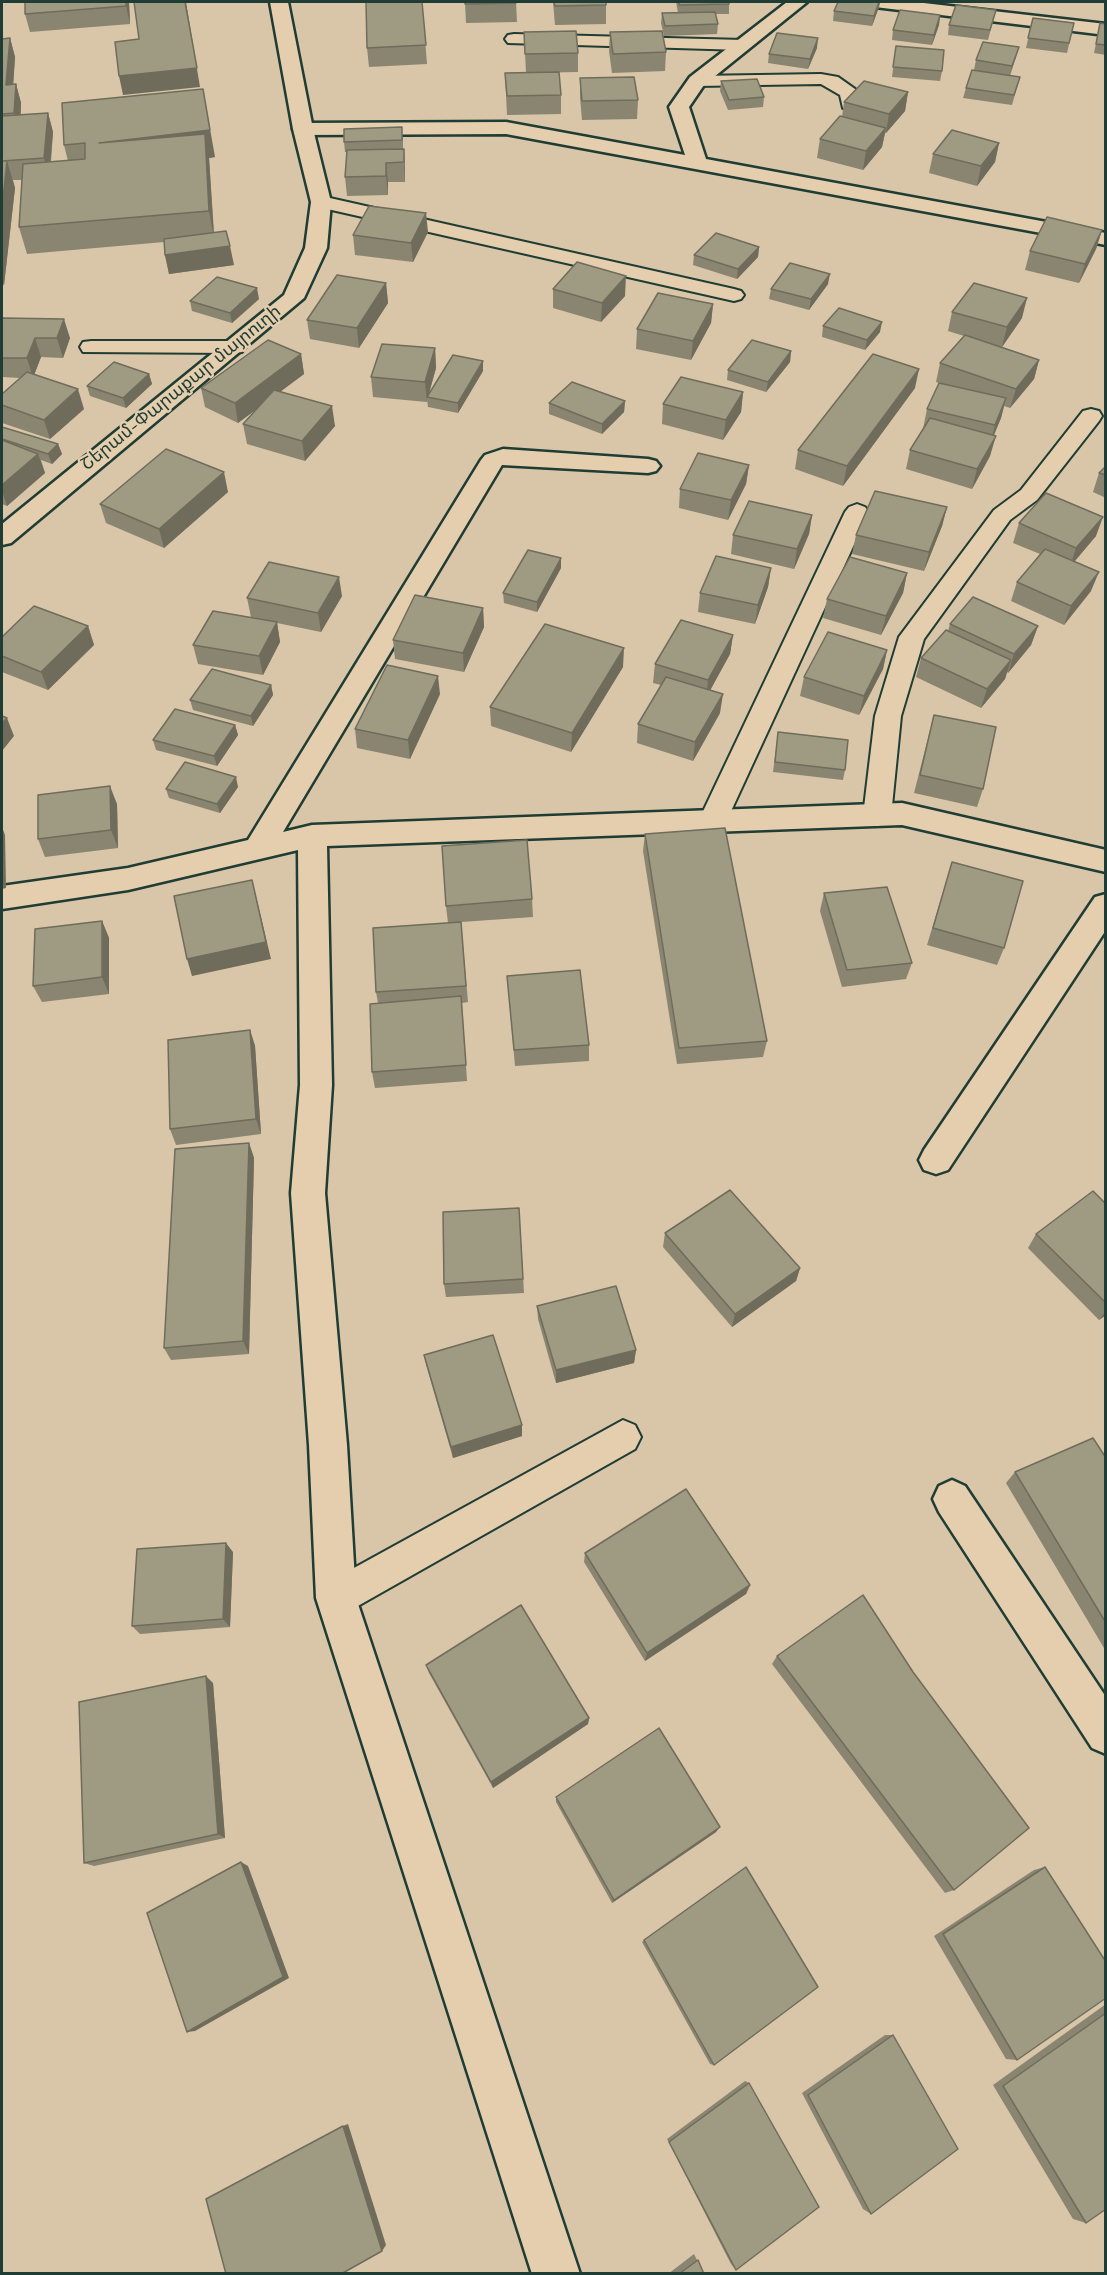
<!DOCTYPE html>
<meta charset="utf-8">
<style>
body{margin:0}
#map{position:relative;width:1107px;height:2275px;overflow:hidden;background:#d9c5a7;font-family:Mynerve,sans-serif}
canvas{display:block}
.frame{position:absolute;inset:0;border:3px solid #1f3d34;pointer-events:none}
</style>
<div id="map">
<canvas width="1107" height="2275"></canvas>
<div class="frame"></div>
</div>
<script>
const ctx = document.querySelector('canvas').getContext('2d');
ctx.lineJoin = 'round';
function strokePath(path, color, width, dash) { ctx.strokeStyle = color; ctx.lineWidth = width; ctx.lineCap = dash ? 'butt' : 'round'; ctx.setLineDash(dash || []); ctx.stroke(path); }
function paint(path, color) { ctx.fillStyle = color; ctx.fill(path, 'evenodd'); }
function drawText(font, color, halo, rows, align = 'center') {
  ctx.font = font + ' Mynerve,"Noto Sans Armenian",sans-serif'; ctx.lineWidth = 4.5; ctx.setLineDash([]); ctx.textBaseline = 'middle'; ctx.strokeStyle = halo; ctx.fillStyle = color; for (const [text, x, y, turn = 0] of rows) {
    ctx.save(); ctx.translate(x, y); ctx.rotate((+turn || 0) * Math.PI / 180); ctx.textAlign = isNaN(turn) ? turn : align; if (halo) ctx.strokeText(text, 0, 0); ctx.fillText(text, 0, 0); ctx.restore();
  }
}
const service = new Path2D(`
 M514,34L743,40L752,45L743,50L508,43L505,39L508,35Z
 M821,74L838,77L855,89L858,104L855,108H843L840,95L821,84L697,86L688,81L697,76Z
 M321,196L734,289L741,291L744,295L741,299L734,301L314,206L311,202L314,198Z
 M91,341H234L242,342L245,347L242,352L234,353L83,352L80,347L83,342Z
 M1091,409L1099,411L1102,416L1099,421L1037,500L1010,520L924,639L901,716L891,816L887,823L877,826L867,823L863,816L875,716L899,637L994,510L1021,490L1083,411Z
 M857,504L865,507L869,512L726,822L722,829L712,832L702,829L698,822L845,512L849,507Z
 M623,1420L635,1425L641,1437L635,1449L349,1611L336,1617L323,1611L317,1598L323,1585Z`);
const minor = new Path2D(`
 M787,2H807L704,85L689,107L706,159L1106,233V245L506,134L303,135L293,129L303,123L506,122L685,155L669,107L690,77Z
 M866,2H915L1106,24V35L875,7Z
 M503,449L648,459L656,461L660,466L656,471L648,473L502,465L283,832L312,825L902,803L1106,850V872L902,825L327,846L332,1085L325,1193L347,1445L356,1598L580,2274H532L316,1598L309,1445L291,1193L300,1085L298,850L128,890L2,909V886L128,868L248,840L481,460L485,455Z
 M1106,894V930L948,1170L936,1174L924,1170L919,1160L924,1150L1095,897Z
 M952,1480L965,1486L1106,1697V1754L1092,1748L939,1512L933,1499L939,1486Z`);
const tertiary = new Path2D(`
 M270,2H288L313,129L331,202L327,248L304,298L11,543L2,545V524L284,295L305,248L311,202L293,129Z`);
const wall = new Path2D(`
 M129,2L130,24L30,32L25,14Z
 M422,2L427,64L369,67L367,48Z
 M465,2H516L517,22L466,23Z
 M553,2H606V24L555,25Z
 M676,2H729V14H715L718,24L717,34L664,36L661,23L662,13H678Z
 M838,2H880L879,7L872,26L833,21L834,11Z
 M996,10L988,40L948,35L949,25Z
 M940,15L939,25L932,45L892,40L893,30Z
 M1033,18L1074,23L1067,53L1026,48Z
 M1100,23L1106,24V55L1094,53Z
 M524,32L578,53V72L526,73Z
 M610,32L666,52L665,71L612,73L609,51Z
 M10,38L15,57L13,84H16L21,103V115L48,113L53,132L51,162L68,161L64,145L62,103L215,157L209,158L214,232L234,265L169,274L165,255L164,242L27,254L19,227L22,180H13L15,188L4,285H2V39Z
 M896,46L942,71L940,81L892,77Z
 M817,48L808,69L768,63L769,54Z
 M1016,57L1010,76L1020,77L1012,105L963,98L966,88L974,70L976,60Z
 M505,73L561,95V114L507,115Z
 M580,78L638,100L637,119L582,120L580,97Z
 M721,81L764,97L763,107L728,110L720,91Z
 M908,92L905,111L886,133H885L882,147L863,170L817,158L820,139L842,117L844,102Z
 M403,137V149L405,169V182H388V195L347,196L345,177L347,152H345L344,142Z
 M999,143L995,162L977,186L929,173L933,154Z
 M1102,230L1096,249L1079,283L1025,270L1030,251Z
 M428,232L413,262L355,255L353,235Z
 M759,247L758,257L737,279L693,265L694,255Z
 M386,283L388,303L359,348L310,339L307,320Z
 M828,284L809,310L769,299L771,289Z
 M553,289L625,296L601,322L553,308Z
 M259,299L232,323L192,311L190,301Z
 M713,304L711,323L691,360L636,349L637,329Z
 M952,312L1022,318L1002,347L1039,360L1034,379L1010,408L1004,406L1001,418L993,436L990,456L972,489L906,469L910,450L923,429L927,409L939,383L936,382L940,363L964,336L948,331Z
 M2,318L70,338L63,358L41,357L34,375L84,409L50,439L2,423V394L20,378L2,377Z
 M823,326L880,332L865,350L822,337Z
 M435,348L436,368L429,393L483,371L458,413L428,407L427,400V402L373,397L371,377Z
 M791,351L790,362L766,392L727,380L728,370Z
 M301,354L304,374L280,392L335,426L305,461L247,444L243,424L258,408L238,423L205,407L201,388Z
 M149,374L152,384L126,408L90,396L87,386Z
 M915,388L843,486L795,469L798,450Z
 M743,392L741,412L723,440L662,424L663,404Z
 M625,401L624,412L602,434L549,414V403Z
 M2,427L58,444L62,454L52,464L41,460L45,473L7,506L2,504Z
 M749,465L746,484L728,520L679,508L680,489Z
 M1106,466V498L1093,492L1099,473Z
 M228,492L164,548L106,523L100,504Z
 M947,507L942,526L924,571L852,554L856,535Z
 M812,515L809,534L794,569L731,554L733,535Z
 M1019,523L1096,536L1074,561L1091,591L1064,625L1011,601L1017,582L1040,554L1013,543Z
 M561,568L537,612L504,603L503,593Z
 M771,568L768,587L755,624L698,612L700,593Z
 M907,573L903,593L881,635L823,618L827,599Z
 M342,596L321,632L277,623L280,642L263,675L198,664L193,645L274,622L251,617L247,598Z
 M483,608L484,627L464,672L395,659L393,640Z
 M950,624L1038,626L1031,645L1008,673L1007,672L1005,679L981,708L916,677L921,658L948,631Z
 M88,626L94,645L48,690L2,672V637Z
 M733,635L730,654L710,690L720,713L693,761L637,743L638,724L661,685L653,683L655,664Z
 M887,650L883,669L859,715L800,696L804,677Z
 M623,667L571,752L491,726L490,707Z
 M271,685L273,695L253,726L193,710L190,700Z
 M440,694L410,759L357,748L355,729Z
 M934,715L983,789L977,807L914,793Z
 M235,725L238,735L217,766L156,750L153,740Z
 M778,732L845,770L843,780L773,772Z
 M238,787L220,813L169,798L166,789Z
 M117,804L118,848L45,857L38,839Z
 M645,834L767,1041L763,1057L677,1064L643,851Z
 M952,862L1004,948L997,965L927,945Z
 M824,893L912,963L906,979L842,987L820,911Z
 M532,899L533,917L461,922L468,1002L462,1003L467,1081L375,1088L372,1072L378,1003L376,992L448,923L446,906Z
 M102,921L109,938V994L42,1002L33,986Z
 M507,976L589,1045V1061L515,1066Z
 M250,1030L255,1046L261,1134L176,1145L170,1129Z
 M249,1143L254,1158L249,1354L171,1360L164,1348Z
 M1106,1204V1315L1099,1320L1028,1248L1036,1234Z
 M519,1208L524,1293L446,1297L444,1284Z
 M665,1233L800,1268L796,1281L732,1327L663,1247Z
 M537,1306L636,1350L634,1363L556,1383L538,1319Z
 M424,1355L522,1436L453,1458L427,1368Z
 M1106,1458V1647L1104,1648L1006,1483L1015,1472Z
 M233,1552L230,1627L140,1634L132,1626Z
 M585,1553L750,1585L746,1594L645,1661L584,1562Z
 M777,1656L954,1890L945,1893L772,1664Z
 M426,1665L589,1718L588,1724L493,1788L429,1673Z
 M213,1683L225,1838L94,1866L84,1863Z
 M556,1797L716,1832L612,1903L556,1802Z
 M1045,1867L1017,2060L1006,2059L934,1936L1034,1870Z
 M644,1940L714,2065L710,2064L642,1942Z
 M1106,2004V2209L1086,2223L1073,2219L993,2085Z
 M885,2035H893L871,2214L863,2209L802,2093Z
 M745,2081L749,2083L736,2270L731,2264L667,2139Z
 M694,2254L704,2274H668Z`);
const shadedWall = new Path2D(`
 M126,2H129L130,24L126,6Z
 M186,2L200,87L123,95L119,76Z
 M879,2H880L879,7L872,26L874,16Z
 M940,15L939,25L932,45L934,35Z
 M10,38L15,57L12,104L6,85Z
 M818,38L817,48L808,69L810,59Z
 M1019,47L1016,57L1009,76L1012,66Z
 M16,84L21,103L19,132L14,113Z
 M203,89L215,157L209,158L214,238L209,211L99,143Z
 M908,92L905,111L886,133L889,114Z
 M48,113L53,132L49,178L44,158Z
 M886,128L882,147L863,170L866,151Z
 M999,143L995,162L977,186L981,166Z
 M404,149L405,169V182L404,162Z
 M7,161L15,188L4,285L2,278V207Z
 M386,163L388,182V195L386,176Z
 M426,213L428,232L413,262L411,243Z
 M1102,230L1096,249L1079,283L1085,264Z
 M230,246L234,265L169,274L165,255Z
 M759,247L758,257L737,279L738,269Z
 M830,274L828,284L809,310L811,299Z
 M626,276L625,296L601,322L602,303Z
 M386,283L388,303L359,348L357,328Z
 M257,288L259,299L232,323L230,313Z
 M1027,298L1022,318L1002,347L1007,327Z
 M713,304L711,323L691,360L693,341Z
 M64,319L70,338L63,358L57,338Z
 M882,322L880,332L865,350L867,340Z
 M35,338L41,357L33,378L27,358Z
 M435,348L436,368L428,397H427V402L425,382Z
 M791,351L790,362L766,392L768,382Z
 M301,354L304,374L238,423L235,403Z
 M1039,360L1034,379L1010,408L1016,389Z
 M483,361V371L458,413V403Z
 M919,369L915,388L843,486L847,466Z
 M149,374L152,384L126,408L123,398Z
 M78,389L84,409L50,439L44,420Z
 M743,392L741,412L723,440L726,420Z
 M1006,398L1001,418L990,445L995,425Z
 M625,401L624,412L602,434V424Z
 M332,406L335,426L305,461L302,441Z
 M996,436L990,456L972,489L977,469Z
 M58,444L62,454L52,464L48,454Z
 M38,454L45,473L7,506L2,491V485Z
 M749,465L746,484L728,520L731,500Z
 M224,472L228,492L164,548L159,529Z
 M947,507L942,526L924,571L929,552Z
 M812,515L809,534L794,569L797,549Z
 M1103,517L1096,536L1070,567L1076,548Z
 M561,558V568L537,612V602Z
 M771,568L768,587L755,624L758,605Z
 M1099,572L1091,591L1064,625L1071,606Z
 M907,573L903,593L881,635L886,616Z
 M339,577L342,596L321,632L318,613Z
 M483,608L484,627L464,672L463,653Z
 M277,622L280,642L263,675L259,656Z
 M88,626L94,645L48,690L41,672Z
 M1038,626L1031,645L1008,673L1014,654Z
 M733,635L730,654L706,698L708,680Z
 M624,648L623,667L571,752L572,733Z
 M887,650L883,669L859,715L864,696Z
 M1011,660L1005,679L981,708L987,689Z
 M438,676L440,694L410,759L408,740Z
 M271,685L273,695L253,726L251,716Z
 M723,694L720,713L693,761L695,742Z
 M7,718L14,736L2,751V723Z
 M235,725L238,735L217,766L214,756Z
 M236,777L238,787L220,813L217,804Z
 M110,786L117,804L118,848L111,830Z
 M2,827L5,835L6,888L2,889Z
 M252,880L271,959L192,976L187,959Z
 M102,921L109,938V994L102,977Z
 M250,1030L255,1046L261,1134L256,1119Z
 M249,1143L254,1158L249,1354L243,1341Z
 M800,1268L796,1281L732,1327L735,1314Z
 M1106,1311V1315L1099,1320Z
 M636,1350L634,1363L556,1383V1370Z
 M522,1425V1436L453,1458L451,1447Z
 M226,1543L233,1552L230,1627L223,1619Z
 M750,1585L746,1594L645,1661L647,1653Z
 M206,1676L213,1683L225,1838L218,1834Z
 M589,1718L588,1724L493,1788L491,1782Z
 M720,1827L716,1832L612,1903L614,1900Z
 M241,1862L248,1866L289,1978L195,2031L187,2032Z
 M348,2124L386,2245L382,2251L343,2126Z`);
const building = new Path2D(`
 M25,2H126V6L25,14Z
 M134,2H185L197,68L119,76L115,42L139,39Z
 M366,2H422L426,45L367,48Z
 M465,2H516V3L465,4Z
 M554,2H606V5L555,6Z
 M679,2H729V4L679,5Z
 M838,2H879L874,16L834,11Z
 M956,5L996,10L990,30L949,25Z
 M900,10L940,15L934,35L893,30Z
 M715,12L718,24L665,26L662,13Z
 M1033,18L1074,23L1069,43L1028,38Z
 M1100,23L1106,24V45L1096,44Z
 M576,31L578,53L525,54L524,32Z
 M662,31L666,52L613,54L610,32Z
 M777,33L818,38L810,59L769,54Z
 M10,38L6,85L16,84L14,113L2,114V39Z
 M983,42L1019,47L1012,66L976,60Z
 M896,46L944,50L942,71L893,67Z
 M972,70L1020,77L1014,95L966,88Z
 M559,72L561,95L507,96L505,73Z
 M634,77L638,100L582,101L580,78Z
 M757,79L764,97L729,100L721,81Z
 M864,81L908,92L889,114L844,102Z
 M203,89L210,130L99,143L205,134L209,211L19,227L23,164L85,159V143L64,145L62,103Z
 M48,113L44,158L2,161V116Z
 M840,116L886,128L866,151L820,139Z
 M402,127V140L344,142V129Z
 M952,130L999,143L981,166L933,154Z
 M404,149V162L386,163V176L345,177L347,150Z
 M2,161H7L2,207Z
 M369,206L426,213L411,243L353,235Z
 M1047,217L1102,230L1085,264L1030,251Z
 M226,231L230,246L165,255L164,239Z
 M716,233L759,247L738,269L694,255Z
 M577,262L626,276L602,303L553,289Z
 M790,263L830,274L811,299L771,289Z
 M337,275L386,283L357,328L307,320Z
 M217,277L257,288L230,313L190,301Z
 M974,283L1027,298L1007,327L952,312Z
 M658,293L713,304L693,341L637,329Z
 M839,308L882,322L867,340L823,326Z
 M2,318L64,319L57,338H35L27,358H2Z
 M965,335L1039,360L1016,389L940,363Z
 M268,340L301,354L235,403L201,388Z
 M752,340L791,351L768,382L728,370Z
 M382,344L435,348L425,382L371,377Z
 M873,354L919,369L847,466L798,450Z
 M453,355L483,361L458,403L427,397Z
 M114,362L149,374L123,398L87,386Z
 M27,372L78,389L44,420L2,405V394Z
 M681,377L743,392L726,420L663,404Z
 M572,382L625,401L602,424L549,403Z
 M939,383L1006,398L995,425L927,409Z
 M274,390L332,406L302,441L243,424Z
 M930,418L996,436L977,469L910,450Z
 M2,427L58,444L48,454L2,439Z
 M2,440L38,454L2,485Z
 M166,449L224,472L159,529L100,504Z
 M698,453L749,465L731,500L680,489Z
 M1106,466V475L1099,473Z
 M875,491L947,507L929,552L856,535Z
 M1046,493L1103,517L1076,548L1019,523Z
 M749,501L812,515L797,549L733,535Z
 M1045,549L1099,572L1071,606L1017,582Z
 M528,550L561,558L537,602L503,593Z
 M716,556L771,568L758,605L700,593Z
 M850,557L907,573L886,616L827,599Z
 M269,562L339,577L318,613L247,598Z
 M415,595L483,608L463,653L393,640Z
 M973,597L1038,626L1014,654L950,624Z
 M34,606L88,626L41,672L2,656V637Z
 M213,611L277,622L259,656L193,645Z
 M681,620L733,635L708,680L655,664Z
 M545,624L624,648L572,733L490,707Z
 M946,630L1011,660L987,689L921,658Z
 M828,632L887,650L864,696L804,677Z
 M387,665L438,676L408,740L355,729Z
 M212,669L271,685L251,716L190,700Z
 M666,677L723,694L695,742L638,724Z
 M175,709L235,725L214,756L153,740Z
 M934,715L996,727L983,789L920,775Z
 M2,716L7,718L2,723Z
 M778,732L848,740L845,770L775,762Z
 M185,762L236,777L217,804L166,789Z
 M110,786L111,830L38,839V795Z
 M725,828L767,1041L679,1048L645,834Z
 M527,840L532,899L446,906L442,846Z
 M952,862L1023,881L1004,948L933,928Z
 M252,880L266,942L187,959L174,896Z
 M887,887L912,963L847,970L824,893Z
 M102,921V977L33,986L35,929Z
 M461,922L466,986L376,992L373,928Z
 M580,970L589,1045L514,1050L507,976Z
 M461,996L466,1065L372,1072L370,1004Z
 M250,1030L256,1119L170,1129L168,1040Z
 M249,1143L243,1341L164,1348L175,1149Z
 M730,1190L800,1268L735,1314L665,1233Z
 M1093,1191L1106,1204V1303L1036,1234Z
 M519,1208L523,1279L444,1284L443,1212Z
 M616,1286L636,1350L556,1370L537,1306Z
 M493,1335L522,1425L451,1447L424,1355Z
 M1093,1438L1106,1458V1623L1015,1472Z
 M686,1489L750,1585L647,1653L585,1553Z
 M226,1543L223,1619L132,1626L137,1549Z
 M863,1595L913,1672L1029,1828L954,1890L777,1656Z
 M521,1605L589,1718L491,1782L426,1665Z
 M206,1676L218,1834L84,1863L79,1702Z
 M659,1728L720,1827L614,1900L556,1797Z
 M241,1862L283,1977L187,2032L147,1913Z
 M746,1867L818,1987L714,2065L644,1940Z
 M1045,1867L1106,1962V1998L1017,2060L943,1934Z
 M1106,2013V2209L1086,2223L1003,2086Z
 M893,2035L958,2149L871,2214L808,2095Z
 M749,2083L819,2207L736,2270L669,2142Z
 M343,2126L382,2251L341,2274H226L206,2199Z
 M698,2260L704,2274H679Z`);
const farStreetnames = [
 ["Շերամ-Փարաքար մայրուղի",182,389,-39]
];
strokePath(service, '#1f3d34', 4);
strokePath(minor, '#1f3d34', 5);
strokePath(tertiary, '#1f3d34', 5);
paint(service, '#e5ceae');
paint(minor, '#e5ceae');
paint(tertiary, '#e5ceae');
paint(wall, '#898571');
paint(shadedWall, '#6f6c5c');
paint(building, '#9f9b83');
strokePath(building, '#6f6c5c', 1.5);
drawText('18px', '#1f3d34', '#e5ceae', farStreetnames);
</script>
